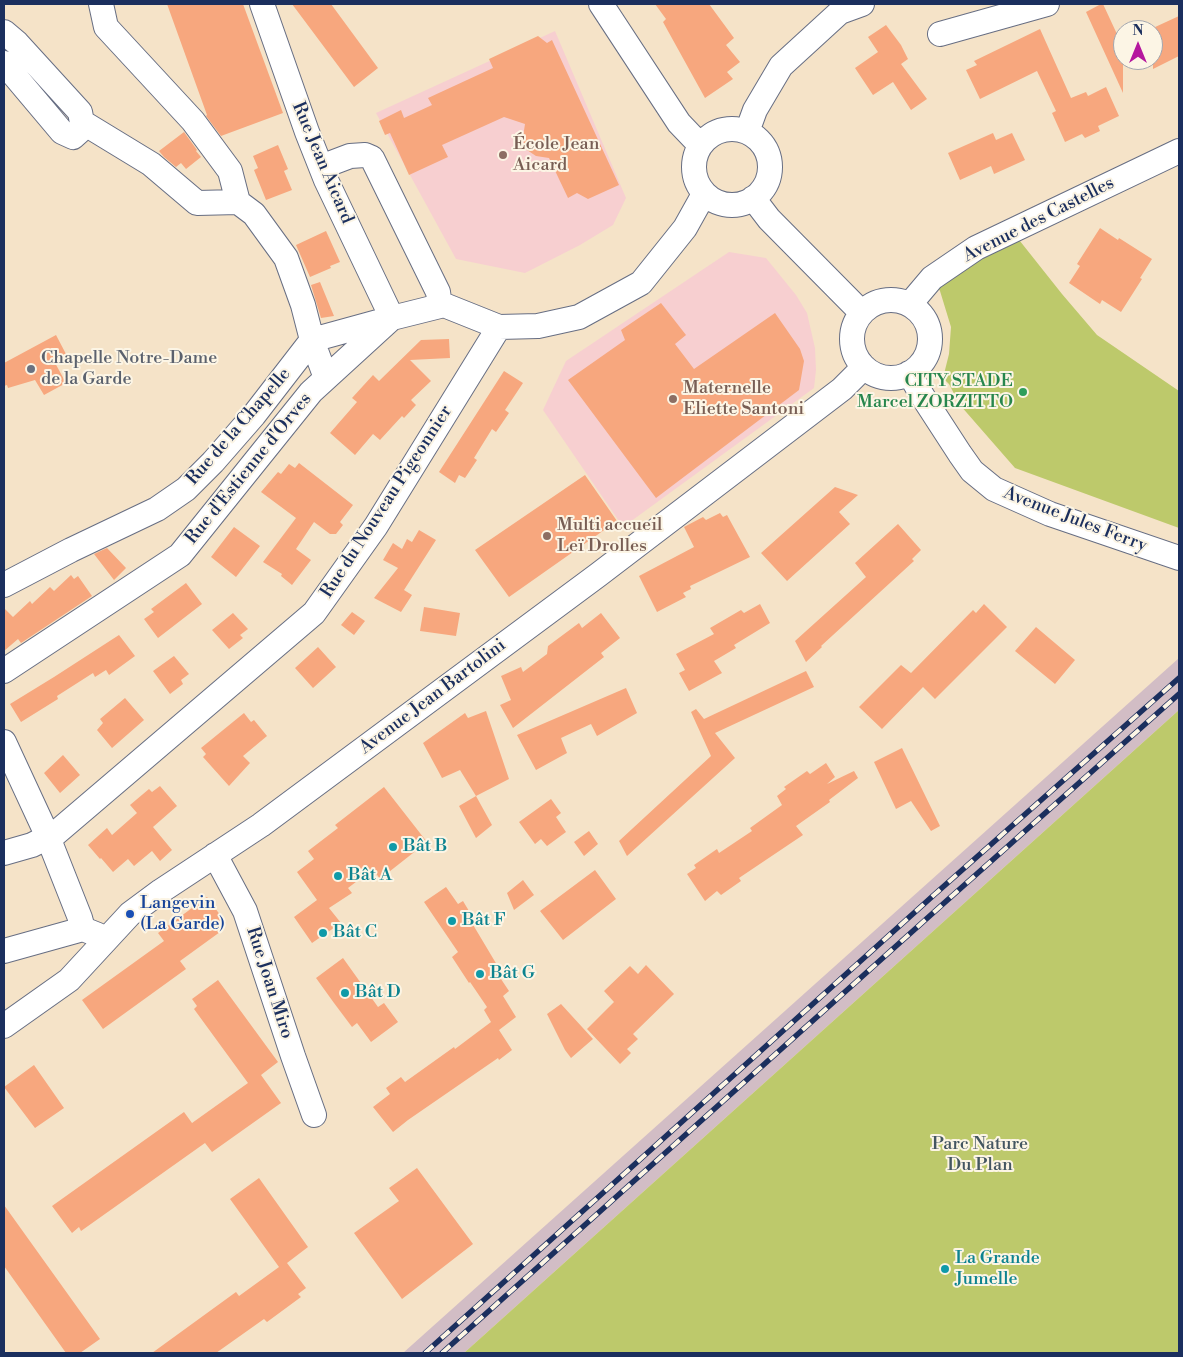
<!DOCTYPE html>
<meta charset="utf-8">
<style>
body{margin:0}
#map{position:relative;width:1183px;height:1357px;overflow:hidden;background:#f5e3c8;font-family:"Libre Bodoni",serif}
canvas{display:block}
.frame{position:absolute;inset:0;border:5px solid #1b2f5e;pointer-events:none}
.north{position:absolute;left:1113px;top:20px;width:50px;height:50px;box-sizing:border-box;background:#fcf5e5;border:1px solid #a2a6af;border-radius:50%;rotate:0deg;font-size:14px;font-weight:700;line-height:20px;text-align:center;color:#1b2f5e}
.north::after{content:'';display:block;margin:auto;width:18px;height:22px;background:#b5179e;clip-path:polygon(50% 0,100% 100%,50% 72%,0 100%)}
</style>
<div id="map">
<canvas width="1183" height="1357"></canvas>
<div class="frame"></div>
<div class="north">N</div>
</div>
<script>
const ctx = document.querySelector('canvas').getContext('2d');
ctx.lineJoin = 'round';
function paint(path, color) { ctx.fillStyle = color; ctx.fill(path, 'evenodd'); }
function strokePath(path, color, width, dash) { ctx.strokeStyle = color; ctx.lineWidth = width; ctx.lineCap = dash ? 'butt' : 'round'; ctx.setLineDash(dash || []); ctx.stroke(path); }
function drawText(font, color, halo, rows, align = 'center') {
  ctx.font = font + ' "Libre Bodoni",serif'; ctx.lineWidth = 4; ctx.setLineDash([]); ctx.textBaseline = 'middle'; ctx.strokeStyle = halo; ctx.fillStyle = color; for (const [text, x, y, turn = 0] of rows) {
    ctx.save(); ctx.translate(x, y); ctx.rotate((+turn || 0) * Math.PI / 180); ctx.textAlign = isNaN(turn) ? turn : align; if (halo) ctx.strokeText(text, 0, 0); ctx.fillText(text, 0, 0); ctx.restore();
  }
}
const built = new Path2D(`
 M555,31L626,198L613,225L580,245L525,273L456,259L376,113Z
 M729,252L766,258L796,295L807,313L815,348L816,370L814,388L623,527L543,410L566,361Z`);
const industrial = new Path2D(`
 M1179,658V710L464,1353H403Z`);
const green = new Path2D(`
 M1012,231L1062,294L1097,335L1179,391V528L1015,468L960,405L949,384L943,378L949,354L951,327L940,291L932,278Z
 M1179,710V1353H464Z`);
const building = new Path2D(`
 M167,4H243L283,113L221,136L206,116L207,115Z
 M292,4H331L378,68L354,87Z
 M655,4H709L734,38L726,45L740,62L727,72L733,79L705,98L663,22L666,19Z
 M1101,4H1103L1123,47V93L1086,12Z
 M1179,16V56L1153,69V28Z
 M886,25L901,45L908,59L901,64L927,99L911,110L893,82L873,95L855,68L878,52L868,37Z
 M1040,29L1071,98L1086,92L1088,96L1106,87L1119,116L1098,126L1100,131L1085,138L1082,134L1065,142L1052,113L1056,111L1037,71L980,99L966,70L977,65L974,61Z
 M538,36L547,43L552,40L619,185L588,199L577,193L568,198L549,158L536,156L527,150L524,144L523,137L525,124L504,117L442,145L448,157L409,175L390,133L385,135L379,121L401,110L404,118L432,105L428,98L493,68L489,59Z
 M184,132L197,150L196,151L201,157L186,169L181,163L176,167L164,157L159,151Z
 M993,133L996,140L1012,133L1025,160L994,174L991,166L960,180L948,153Z
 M278,145L288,169L284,171L292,190L266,200L254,170L258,168L253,156Z
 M1100,228L1118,240L1119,238L1152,259L1140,278L1142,279L1121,312L1102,300L1100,304L1069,283L1080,266L1077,264Z
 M326,231L340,262L330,266L331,268L310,277L296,245Z
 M320,282L334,316L321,318L311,285Z
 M661,303L686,335L675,344L694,369L775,313L800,349L804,361L799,390L656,498L568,380L625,340L621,330Z
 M56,335L66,354L54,361L66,383L44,395L35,380L8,388L7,385L4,386V363Z
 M449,339L450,358L410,360L431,381L411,400L416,405L404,418L402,416L380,440L373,434L355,455L330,433L357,402L352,398L373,375L379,381L421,340Z
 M504,371L523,383L505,410L509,413L496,432L492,429L474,458L477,460L465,478L459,475L455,483L439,472Z
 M299,463L353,505L340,522L343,525L336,534H330L314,522L296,549L311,560L292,585L281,576L282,574L263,562L296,518L261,492L278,472L281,474L289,464L295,468Z
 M585,475L617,521L509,597L475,550Z
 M835,487L858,495L839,512L850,524L787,581L761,553Z
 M720,513L723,517L727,515L750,557L690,586L691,589L683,593L686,597L657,612L639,576L694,547L684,527L703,517L706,520Z
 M898,524L921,550L912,559L914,561L821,646L822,647L806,662L795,641L866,577L855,563Z
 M234,527L260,546L236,577L211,557Z
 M419,530L436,540L404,590L412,595L401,612L374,598L398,568L383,560L393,543L402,549L407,539L412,542Z
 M107,548L126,568L114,580L94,554Z
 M71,575L74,579L78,576L92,596L21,643L18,639L4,651V608L13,617L30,601L32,604L50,587L54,591Z
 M186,583L202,604L158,638L144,619L154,612L151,609Z
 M760,604L770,623L734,645L736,648L714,661L722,673L689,691L679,673L685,670L676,654L714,634L710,628L741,610L744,613Z
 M984,604L1007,627L935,699L923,687L882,729L859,707L901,665L911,673L973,610L976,613Z
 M424,607L460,613L456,636L420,631Z
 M352,612L365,621L354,635L341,625Z
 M233,613L248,629L240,635L243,638L229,649L212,630Z
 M601,613L620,638L601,653L604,657L513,728L500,705L511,700L501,676L521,667L523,672L547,654L548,646L579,623L582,628Z
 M1036,627L1075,660L1055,684L1015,651Z
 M119,635L135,656L109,675L106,670L95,677L93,673L57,696L58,699L21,722L10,704L54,677Z
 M318,647L336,667L313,688L295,668Z
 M174,656L189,674L181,680L183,684L170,694L153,671Z
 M806,671L814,687L715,733L735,758L627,856L619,841L711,756L691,712L696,709L704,719Z
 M626,688L637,713L597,736L591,724L561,738L567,753L536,770L517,735Z
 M125,698L144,720L112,748L97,730L103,723L100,719Z
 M486,711L509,779L476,796L460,770L442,778L423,743L465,713L468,718Z
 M244,713L251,722L254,720L267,736L243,756L250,763L229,786L203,757L206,754L201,748Z
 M902,748L940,826L931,831L911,801L896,809L874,762Z
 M63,755L80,775L60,793L44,773Z
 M826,763L835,777L827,784L854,771L858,778L829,800L830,802L796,826L803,835L739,878L741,881L721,895L717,891L705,901L687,874L696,868L694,865L717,849L719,853L752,831L750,828L782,805L777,796L786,789L784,787L807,771L810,774Z
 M160,786L177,806L153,827L172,850L160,861L152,851L134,866L128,859L113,872L101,858L100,859L88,845L107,828L112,835L137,813L130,805L149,789L152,792Z
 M384,787L427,842L380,879L373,869L348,888L352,893L329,908L341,923L312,943L294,917L317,900L297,872L314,859L308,851L338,828L335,825Z
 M476,796L492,825L476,838L459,806Z
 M551,799L561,813L556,817L566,832L547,846L541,839L535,844L519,822Z
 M589,831L598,844L584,856L574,842Z
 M595,870L616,899L563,940L540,911Z
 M523,880L534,895L514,910L507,893Z
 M446,887L458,904L463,901L472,916L469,918L500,970L497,973L509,991L503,996L516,1017L499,1030L512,1050L499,1060L498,1058L408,1120L393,1132L373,1107L390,1094L386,1088L401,1077L405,1082L454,1047L455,1049L491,1022L484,1010L487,1007L470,982L469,983L452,957L458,952L424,902Z
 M207,897L226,923L218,928L220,932L180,961L186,969L103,1029L82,1000L164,941L158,933Z
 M343,958L378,1007L384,1003L398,1022L371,1042L357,1023L352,1027L334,1003L316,978Z
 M646,965L674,994L633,1034L638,1039L627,1049L631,1053L620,1064L587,1029L614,1002L604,991L630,966L638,974Z
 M218,980L278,1062L261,1075L281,1103L212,1152L205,1143L81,1231L79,1227L72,1233L52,1206L184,1112L192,1123L248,1083L194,1009L197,1006L192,999Z
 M561,1004L593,1039L571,1058L565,1050L547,1014Z
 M34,1065L64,1108L35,1128L4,1087Z
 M417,1168L473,1244L402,1299L354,1233L399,1201L389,1188Z
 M259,1178L308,1247L287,1263L306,1288L298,1294L301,1297L267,1322L264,1319L216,1353H152L236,1292L239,1296L279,1267L230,1199Z
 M4,1205L100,1339L80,1353H66L4,1266Z`);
const minor = new Path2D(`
 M101,4L106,27L193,121L230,171L238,202L254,214L286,258L303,305L312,340L326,378
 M601,4L679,123L700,145
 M4,32L17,43L80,112L83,128L73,137L62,132L4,63
 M940,34L1047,4
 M82,122L151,164L197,203L238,202
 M694 167a38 38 0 1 1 76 0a38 38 0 1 1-76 0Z
 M747,132L755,110L781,66L840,12L862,4
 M321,167L350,156L365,155L372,158L438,292L440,306
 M753,198L769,219L861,312
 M852 339a39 39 0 1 1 78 0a39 39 0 1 1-78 0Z
 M910,304L932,278L976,248L1179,151
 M909,373L923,397L960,454L972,471L994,489L1050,514L1179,558
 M4,585L71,550L157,509L186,489L213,462L254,415L312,340L392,318L326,180L307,132L262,4
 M4,671L180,555L311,392L392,318L444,305L499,327L538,326L579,317L641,283L685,228L704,194
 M4,742L48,837L80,918L83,929
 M4,853L32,845L56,833L314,613L376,526L499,327
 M215,855L245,911L293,1056L314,1115
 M4,951L83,929L98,935
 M4,1026L69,980L130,914L161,891L261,825L598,575L842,389L864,367`);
const rail = new Path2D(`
 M425,1353L935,894L1179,678
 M442,1353L943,904L1179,694`);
const markers = [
 [503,155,5,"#8d6e63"],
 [31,369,5,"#6b7280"],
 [1023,392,5,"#2e9e5b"],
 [673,399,5,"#8d6e63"],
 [547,536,5,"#8d6e63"],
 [393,847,5,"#0f9aa8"],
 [338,876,5,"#0f9aa8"],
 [130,914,5,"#1a4fb4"],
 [452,921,5,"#0f9aa8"],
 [323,933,5,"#0f9aa8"],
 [480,974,5,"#0f9aa8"],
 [345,993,5,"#0f9aa8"],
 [945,1269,5,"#0f9aa8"]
];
const educationNames = [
 ["École Jean",513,145],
 ["Aicard",513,166],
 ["Maternelle",683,389],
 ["Eliette Santoni",683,410],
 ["Multi accueil",557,526],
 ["Leï Drolles",557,547]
];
const streetNames = [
 ["Rue Jean Aicard",322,163,67],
 ["Avenue des Castelles",1039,220,-27],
 ["Rue de la Chapelle",239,427,-49],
 ["Rue d'Estienne d'Orves",249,469,-51],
 ["Rue du Nouveau Pigeonnier",387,502,-57],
 ["Avenue Jules Ferry",1075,520,21],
 ["Avenue Jean Bartolini",433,697,-37],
 ["Rue Joan Miro",269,983,72]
];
const worshipNames = [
 ["Chapelle Notre-Dame",41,359],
 ["de la Garde",41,380]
];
const leisureNames = [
 ["CITY STADE",1013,382],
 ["Marcel ZORZITTO",1013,403]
];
const cultureNames = [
 ["Bât B",403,847],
 ["Bât A",348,876],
 ["Bât F",462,921],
 ["Bât C",333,933],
 ["Bât G",490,974],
 ["Bât D",355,993],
 ["La Grande",955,1259],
 ["Jumelle",955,1280]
];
const transitNames = [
 ["Langevin",140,904],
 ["(La Garde)",140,925]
];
const parkNames = [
 ["Parc Nature",980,1145],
 ["Du Plan",980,1166]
];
paint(built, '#f7cfd0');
paint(industrial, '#d2bdc5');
paint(green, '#bdc96b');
paint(building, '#f7a77e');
strokePath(minor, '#676e83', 26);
strokePath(minor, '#fff', 24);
strokePath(rail, '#1b2f5e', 5.5);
strokePath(rail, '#fcf5e5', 4, [11]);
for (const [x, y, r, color] of markers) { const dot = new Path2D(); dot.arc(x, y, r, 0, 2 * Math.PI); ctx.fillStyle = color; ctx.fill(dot); strokePath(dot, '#fcf5e5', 2); }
drawText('18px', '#785e54', '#fcf5e5', educationNames, 'left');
drawText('18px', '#1b2f5e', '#fcf5e5', streetNames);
drawText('18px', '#5b616d', '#fcf5e5', worshipNames, 'left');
drawText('18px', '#27864d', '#fcf5e5', leisureNames, 'right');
drawText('18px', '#0d838f', '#fcf5e5', cultureNames, 'left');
drawText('18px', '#164399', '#fcf5e5', transitNames, 'left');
drawText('18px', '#445661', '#fcf5e5', parkNames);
</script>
